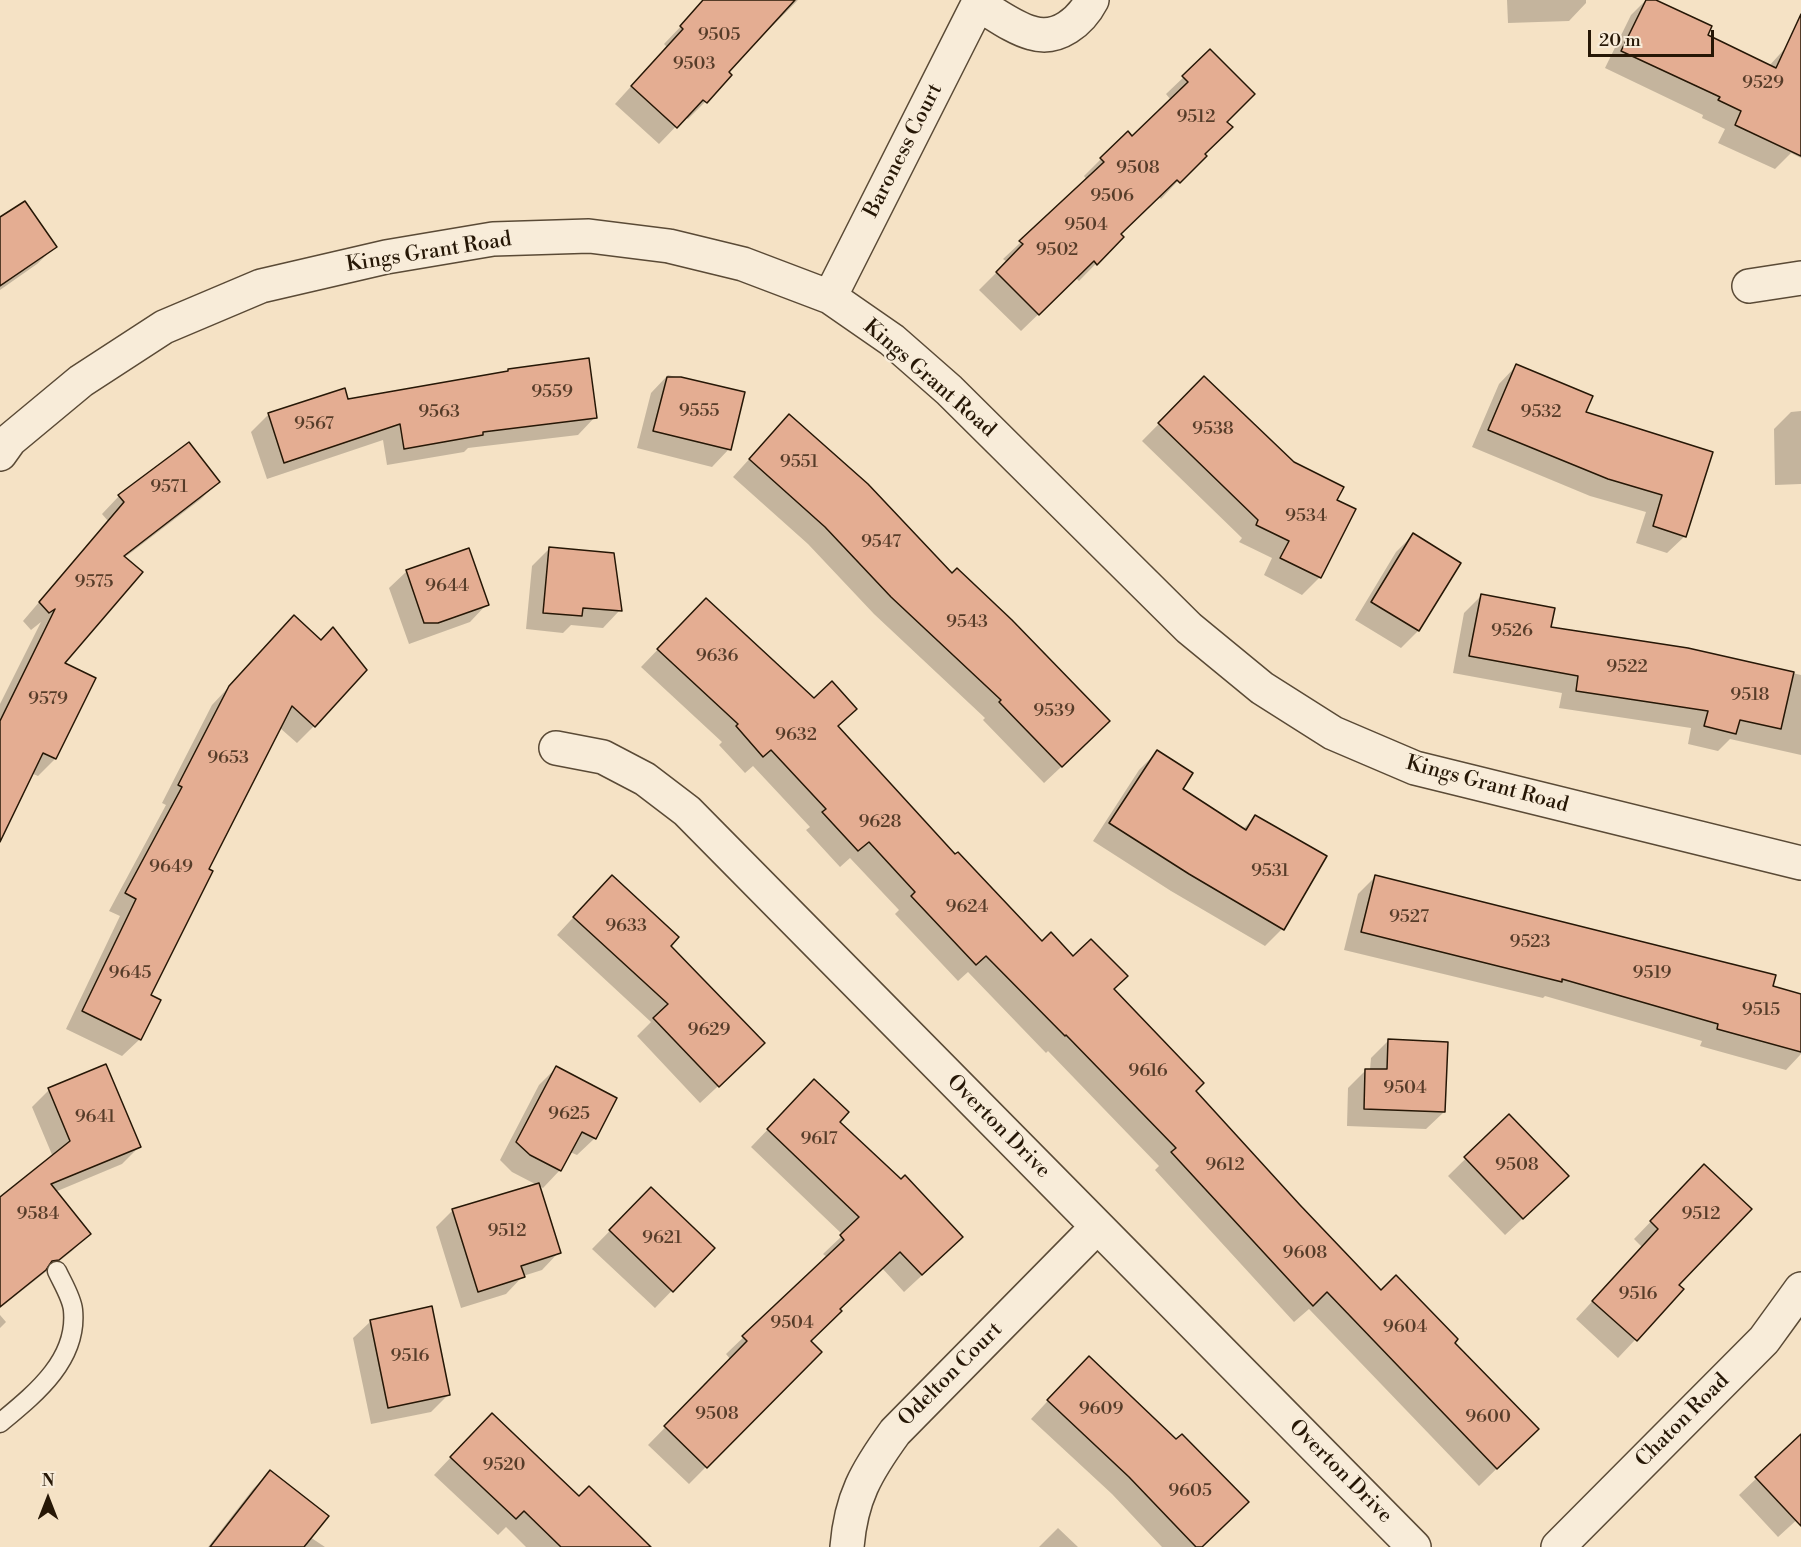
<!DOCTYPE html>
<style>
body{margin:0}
#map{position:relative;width:1801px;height:1547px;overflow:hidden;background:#f5e2c5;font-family:"Libre Bodoni",serif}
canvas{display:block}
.north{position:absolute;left:18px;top:1469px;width:60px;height:60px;-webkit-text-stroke:4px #f8ecd9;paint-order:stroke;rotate:0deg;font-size:16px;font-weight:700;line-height:24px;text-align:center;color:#261706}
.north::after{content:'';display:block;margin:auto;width:21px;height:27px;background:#261706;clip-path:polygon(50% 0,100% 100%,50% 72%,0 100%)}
.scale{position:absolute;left:1588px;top:30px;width:126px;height:27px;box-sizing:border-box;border:3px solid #261706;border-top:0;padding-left:8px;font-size:18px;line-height:21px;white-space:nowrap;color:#261706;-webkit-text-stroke:4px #f8ecd9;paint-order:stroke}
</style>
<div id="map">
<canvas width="1801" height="1547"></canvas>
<div class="north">N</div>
<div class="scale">20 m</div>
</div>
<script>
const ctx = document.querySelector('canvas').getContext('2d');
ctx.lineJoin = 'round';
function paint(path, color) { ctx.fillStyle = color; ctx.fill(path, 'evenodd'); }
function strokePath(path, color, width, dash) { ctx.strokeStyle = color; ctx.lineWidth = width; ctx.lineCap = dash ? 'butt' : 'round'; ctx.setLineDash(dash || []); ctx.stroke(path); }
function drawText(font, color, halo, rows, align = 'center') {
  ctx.font = font + ' "Libre Bodoni",serif'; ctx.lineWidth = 4.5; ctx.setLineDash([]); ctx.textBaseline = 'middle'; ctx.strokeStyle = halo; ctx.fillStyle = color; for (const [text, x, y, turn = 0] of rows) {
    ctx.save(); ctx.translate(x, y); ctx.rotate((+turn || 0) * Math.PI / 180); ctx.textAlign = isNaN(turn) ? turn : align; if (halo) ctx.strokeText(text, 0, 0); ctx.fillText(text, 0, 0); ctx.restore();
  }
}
const shadow = new Path2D(`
 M706,0H798L727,72L730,75L705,102L688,119L685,117L659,144L615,104L667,47L664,44Z
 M1507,0H1586V3L1569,21L1508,23Z
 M1646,0H1653L1706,35L1769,66L1789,44L1801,49V158L1791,153L1775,169L1718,143L1725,129L1702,118L1703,115L1605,68L1631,15Z
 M1210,52L1225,122L1203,154L1161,199L1158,196L1119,234L1122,237L1079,281L1076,278L1021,331L979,290L1007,262L1003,259L1087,180L1084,176L1101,159L1132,138L1171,100L1166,94Z
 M0,219L55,247L37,264L0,290Z
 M1516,366L1584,413L1711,453L1685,536L1667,553L1636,543L1646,512L1590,496L1472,447L1499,384Z
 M508,370L595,417L578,435L468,448L464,452L387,465L383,440L267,479L251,432L269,414L506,373Z
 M668,375L743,394L729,449L712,467L637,448L651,393Z
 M1204,378L1335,501L1320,577L1302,595L1264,575L1272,558L1239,542L1242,538L1142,441Z
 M1801,411V484L1775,485L1774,429L1791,412Z
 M772,434L1091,739L1044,783L983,720L985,718L874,614L808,544L733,477Z
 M218,482L201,499L124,558L63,663L94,679L55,759L38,776L31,773L0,837V704L41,622L31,630L23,621L108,521L102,514L119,496Z
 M1413,535L1459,563L1418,631L1401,648L1355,620L1396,552Z
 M549,549L620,610L603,628L571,625L563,633L526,629L532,566Z
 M407,571L487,604L470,622L409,644L389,588Z
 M1481,596L1549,628L1688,649L1801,675V755L1730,739L1718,751L1688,744L1691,728L1559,708L1562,693L1453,673L1464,613Z
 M294,617L314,726L297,743L280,728L207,870L149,996L140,1039L122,1056L66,1029L120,916L109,911L166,805L162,803L212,705Z
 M689,617L837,727L955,856L1042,944L1073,958L1112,989L1194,1091L1381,1292L1453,1343L1537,1429L1479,1486L1309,1309L1294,1322L1155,1170L1159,1166L1048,1051L1046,1053L968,972L958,981L895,914L899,910L850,858L840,867L806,830L810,827L753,766L745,773L719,745L722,742L641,667Z
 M1157,752L1181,789L1243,829L1255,817L1282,929L1265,946L1171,891L1093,841L1139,770Z
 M1375,877L1801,995V1054L1786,1070L1700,1046L1702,1041L1545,996L1543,998L1344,950L1358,894Z
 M595,894L669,946L745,1061L700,1103L637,1036L651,1022L557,935Z
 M1388,1041L1444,1112L1426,1129L1347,1126L1348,1088L1366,1070H1370L1371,1058Z
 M556,1068L595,1138L577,1155L570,1152L560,1170L543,1188L539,1186L559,1252L542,1270L523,1276L506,1294L461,1308L436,1227L453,1210L537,1185L512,1172L500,1160L539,1085Z
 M49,1090L139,1147L122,1164L55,1192L89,1234L72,1251L0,1308V1199L53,1157L32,1107Z
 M797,1099L838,1122L901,1181L944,1255L904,1292L882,1268L838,1309L809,1341L820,1352L689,1484L648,1445L731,1360L726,1354L827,1257L823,1254L843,1235L751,1147Z
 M1509,1116L1550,1193L1505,1235L1448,1176Z
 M1687,1184L1677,1285L1682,1290L1618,1358L1576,1319L1642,1247L1634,1239Z
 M651,1189L713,1248L655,1308L592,1249Z
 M0,1315L6,1322L0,1328Z
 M371,1321L449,1394L431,1412L371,1424L353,1338Z
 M1071,1376L1201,1547H1162L1112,1494L1031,1419Z
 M475,1432L579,1498L649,1547H526L506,1527L498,1535L434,1475Z
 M1801,1436V1516L1778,1537L1739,1495Z
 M270,1472L310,1537L325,1547H208L253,1489Z
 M1058,1528L1078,1547H1039Z`);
const building = new Path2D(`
 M703,0H795L729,72L732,75L707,103L703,100L677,128L631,86L683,29L680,26Z
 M1646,0H1656L1712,26L1708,35L1776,68L1801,14V156L1735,125L1741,111L1718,100L1720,97L1621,51Z
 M1210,49L1255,94L1227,122L1233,127L1205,154L1207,156L1180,183L1177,180L1121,234L1124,237L1097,265L1094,261L1039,315L996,272L1023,244L1019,241L1104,162L1100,158L1128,131L1132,136L1188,82L1182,76Z
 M25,201L57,247L0,286V217Z
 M589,358L597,418L483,432V435L404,449L400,424L284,463L268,413L345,388L348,399L508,371V369Z
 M1516,364L1593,396L1586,412L1713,452L1686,537L1653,526L1662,495L1608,479L1488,430Z
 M1204,376L1294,462L1344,487L1337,500L1356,509L1321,578L1280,558L1289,541L1256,525L1258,520L1158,423Z
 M667,377H681L745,392L731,450L653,431Z
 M789,414L868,484L952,573L957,568L1012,620L1110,721L1062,767L999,702L1001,700L891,597L825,527L749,459Z
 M189,442L220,482L124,556L143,572L65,663L96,678L56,759L43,753L0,842V721L55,609L49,613L39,602L124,502L118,495Z
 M1413,533L1461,563L1419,631L1371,602Z
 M549,547L614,553L622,611L583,608L582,616L543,613Z
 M469,548L489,605L438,623H424L406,570Z
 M1481,594L1555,608L1551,627L1688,648L1794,672L1781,729L1740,720L1736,734L1704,726L1708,711L1576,691L1578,676L1469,656Z
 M706,598L814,698L832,681L857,709L838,726L955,854L958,852L1042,941L1051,932L1073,956L1091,939L1128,976L1114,989L1204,1083L1196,1091L1300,1205L1381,1290L1396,1275L1458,1339L1455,1343L1539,1429L1497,1469L1327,1292L1313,1306L1171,1152L1176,1148L1066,1035L1065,1036L986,956L976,965L911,896L915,892L869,842L858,851L822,812L826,809L771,750L763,757L736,726L738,724L657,649Z
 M294,615L321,640L333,627L367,670L315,727L292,706L209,869L213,871L151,995L161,1000L141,1040L82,1011L136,899L125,893L182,787L178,785L229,686Z
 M1157,750L1193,773L1183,789L1246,830L1255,815L1327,856L1284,930L1189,874L1109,823Z
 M612,875L679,937L671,946L765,1043L719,1087L653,1018L668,1004L573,917Z
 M1375,875L1776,975L1773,986L1801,994V1052L1717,1029L1718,1024L1562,979V982L1361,932Z
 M1388,1039L1448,1042L1445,1112L1364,1109L1365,1069H1387Z
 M106,1064L141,1147L51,1184L91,1234L59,1260L52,1261L46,1270L0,1307V1197L70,1141L48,1088Z
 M556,1066L617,1098L596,1139L582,1132L561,1171L530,1155L516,1142Z
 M814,1079L849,1112L840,1122L901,1179L905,1175L963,1237L922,1275L900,1252L840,1309L842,1311L811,1341L822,1352L707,1468L664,1426L747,1341L742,1336L844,1240L840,1235L859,1217L767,1129Z
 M1509,1114L1569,1176L1523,1219L1464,1157Z
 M1704,1164L1752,1209L1679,1285L1684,1289L1637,1341L1592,1301L1658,1229L1650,1221Z
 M539,1183L561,1253L521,1266L525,1277L478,1292L452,1209Z
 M651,1187L715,1248L673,1292L609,1230Z
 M432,1306L450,1395L388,1408L370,1320Z
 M1089,1356L1176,1439L1182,1434L1249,1502L1202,1547H1196L1129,1477L1047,1400Z
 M492,1413L579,1496L589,1486L651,1547H561L524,1511L516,1519L450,1457Z
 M1801,1434V1526L1755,1477Z
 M270,1470L329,1516L304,1547H210Z`);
const lane = new Path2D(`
 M0,1423C35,1394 78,1360 73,1310C72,1298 62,1282 57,1271`);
const street = new Path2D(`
 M978,4C994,13 1013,28 1032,33C1058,41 1081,21 1092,0
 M1749,286L1801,278
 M830,297L980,0
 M0,454L10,440L81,381L164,327L261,286L386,257L493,239L589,236L669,246L743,264L830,297L892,340L949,390L1189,628L1262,688L1333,733L1415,768L1801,863
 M556,748L603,757L645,779L687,811L1414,1547
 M847,1547C851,1498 866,1472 895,1432L1096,1228
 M1558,1547L1764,1340L1801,1289`);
const numberNames = [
 ["9505",719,36],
 ["9503",694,65],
 ["9529",1763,84],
 ["9512",1196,118],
 ["9508",1138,169],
 ["9506",1112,197],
 ["9504",1086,226],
 ["9502",1057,251],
 ["9559",552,393],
 ["9555",699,412],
 ["9563",439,413],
 ["9532",1541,413],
 ["9567",314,425],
 ["9538",1213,430],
 ["9551",799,463],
 ["9571",169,488],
 ["9534",1306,517],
 ["9547",881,543],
 ["9575",94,583],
 ["9644",447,587],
 ["9543",967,623],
 ["9526",1512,632],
 ["9636",717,657],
 ["9522",1627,668],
 ["9518",1750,696],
 ["9579",48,700],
 ["9539",1054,712],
 ["9632",796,736],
 ["9653",228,759],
 ["9628",880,823],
 ["9649",171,868],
 ["9531",1270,872],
 ["9624",967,908],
 ["9527",1409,918],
 ["9633",626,927],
 ["9523",1530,943],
 ["9645",130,974],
 ["9519",1652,974],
 ["9515",1761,1011],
 ["9629",709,1031],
 ["9616",1148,1072],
 ["9504",1405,1089],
 ["9625",569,1115],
 ["9641",95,1118],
 ["9617",819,1140],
 ["9612",1225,1166],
 ["9508",1517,1166],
 ["9584",38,1215],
 ["9512",1701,1215],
 ["9512",507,1232],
 ["9621",662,1239],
 ["9608",1305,1254],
 ["9516",1638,1295],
 ["9504",792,1324],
 ["9604",1405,1328],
 ["9516",410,1357],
 ["9609",1101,1410],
 ["9508",717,1415],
 ["9600",1488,1418],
 ["9520",504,1466],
 ["9605",1190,1492]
];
const streetNames = [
 ["Baroness Court",904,151,-63],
 ["Kings Grant Road",429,253,-9],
 ["Kings Grant Road",929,379,41],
 ["Kings Grant Road",1487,785,15],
 ["Overton Drive",998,1127,45],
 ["Odelton Court",951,1375,-45],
 ["Chaton Road",1683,1421,-45],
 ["Overton Drive",1340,1472,45]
];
paint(shadow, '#0003');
paint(building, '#e4ad92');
strokePath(building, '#261706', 1.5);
strokePath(lane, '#5a4a36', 21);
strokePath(street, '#5a4a36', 36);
strokePath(lane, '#f8ecd9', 18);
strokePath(street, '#f8ecd9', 33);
drawText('18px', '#563c29', null, numberNames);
drawText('21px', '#261706', '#f8ecd9', streetNames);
</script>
